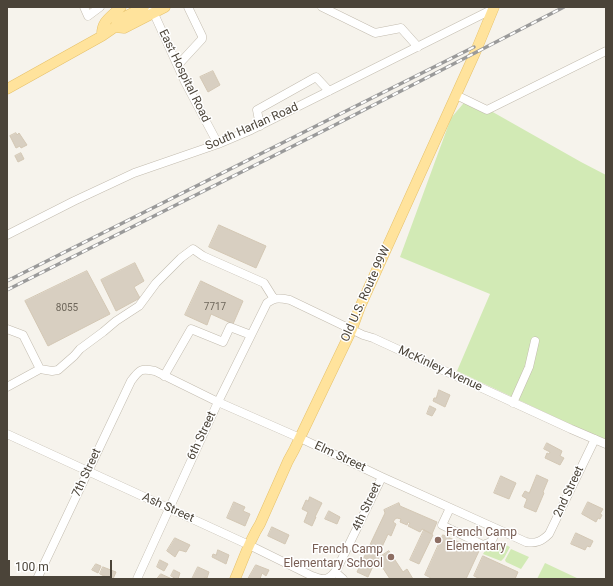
<!DOCTYPE html>
<style>
body{margin:0}
#map{position:relative;width:613px;height:586px;overflow:hidden;background:#f6f3ec;font-family:Roboto,sans-serif}
canvas{display:block}
.frame{position:absolute;inset:0;border:8px solid #4b4439;pointer-events:none}
.scale{position:absolute;left:8px;top:560px;width:104px;height:18px;box-sizing:border-box;border:2px solid #4b4439;border-top:0;padding-left:5px;font-size:12px;line-height:14px;white-space:nowrap;color:#4b4439;-webkit-text-stroke:3px #fff;paint-order:stroke}
</style>
<div id="map">
<canvas width="613" height="586"></canvas>
<div class="frame"></div>
<div class="scale">100 m</div>
</div>
<script>
const ctx = document.querySelector('canvas').getContext('2d');
ctx.lineJoin = 'round';
function paint(path, color) { ctx.fillStyle = color; ctx.fill(path, 'evenodd'); }
function strokePath(path, color, width, dash) { ctx.strokeStyle = color; ctx.lineWidth = width; ctx.lineCap = dash ? 'butt' : 'round'; ctx.setLineDash(dash || []); ctx.stroke(path); }
function drawText(font, color, halo, rows, align = 'center') {
  ctx.font = font + ' Roboto,sans-serif'; ctx.lineWidth = 3; ctx.setLineDash([]); ctx.textBaseline = 'middle'; ctx.strokeStyle = halo; ctx.fillStyle = color; for (const [text, x, y, turn = 0] of rows) {
    ctx.save(); ctx.translate(x, y); ctx.rotate((+turn || 0) * Math.PI / 180); ctx.textAlign = isNaN(turn) ? turn : align; if (halo) ctx.strokeText(text, 0, 0); ctx.fillText(text, 0, 0); ctx.restore();
  }
}
const green = new Path2D(`
 M468,98L581,162L606,175V441L457,371L490,294L400,257L451,118Z
 M496,543H497L503,546L504,544L510,547L504,558L501,561L483,554L486,549L493,547Z
 M511,549L529,557L521,569L506,562L505,560Z
 M545,563L579,579H537Z`);
const building = new Path2D(`
 M213,71L220,85L208,92L200,77Z
 M16,133L17,135L19,133L27,145L21,148L20,146L16,148L10,136Z
 M21,153L24,159L18,162L15,156Z
 M219,225L266,246L256,268L209,247Z
 M135,263L144,281L134,287L140,298L116,311L101,280Z
 M87,271L110,314L48,346L25,301Z
 M201,281L243,301L233,324L211,314L207,325L185,315Z
 M439,390L450,395L445,407L433,401L434,398H436Z
 M430,406L436,409L432,416L427,414Z
 M547,443L562,451L560,456L564,458L560,465L545,458L547,453L549,454L550,452L544,449Z
 M537,475L548,480L543,492L544,493L536,512L524,507L527,499L522,496L525,491L529,493Z
 M501,476L516,483L509,499L494,493Z
 M310,497L322,503L315,517H316L312,526L304,522L308,512L302,509L306,500L308,501Z
 M234,502L245,507L243,511L250,514L245,526L227,518Z
 M588,502L603,509L600,514L602,515L600,519L598,518L596,522L582,514Z
 M399,503L400,506L437,522L432,534L422,529L420,532L408,526L410,523L408,522L407,525L400,522L401,519L397,518L395,519L393,522L396,524L391,536L388,534L368,577L357,572L385,513L384,510Z
 M329,511L340,517L337,524L325,519Z
 M272,527L289,535L285,544L268,536Z
 M424,530L433,535L419,564L410,560Z
 M576,533L593,541L590,547L587,546L585,550L571,544Z
 M443,535L479,551L466,579H430L431,578L425,575Z
 M175,538L190,545L186,552L183,551L179,550L175,557L167,551Z
 M218,550L229,555L226,564L212,557L213,554L216,555Z
 M389,551L403,572L407,569L413,579H390L377,559Z
 M483,556L518,572L515,579H480L474,576Z
 M160,560L168,564L164,571L157,567Z
 M96,564L101,566L98,573L92,570Z
 M256,565L269,570L266,576L262,573L260,579H248Z
 M103,567L116,572L113,579H110L100,574Z
 M198,567L209,572L207,578L205,577V579H192Z
 M174,570L180,573L178,579H176L171,576Z
 M161,574L172,579H157Z`);
const minor = new Path2D(`
 M84,7L88,16L100,7
 M151,7L185,82L218,144
 M322,7L375,33L401,28L418,47
 M178,65L202,39V36L188,7
 M456,95L487,110L606,51
 M260,126L257,110L316,77L329,91
 M7,235L74,201L134,173L218,144L251,130L493,9
 M7,329L23,335L40,369L7,387
 M40,369L52,371L58,370L74,356L80,349L103,332L116,321L139,306L156,283L181,258L193,249L203,256L264,283L274,299
 M164,376L191,329L223,342L230,327L251,335
 M513,403L529,367L535,341
 M7,434L249,545L312,576C324,581 330,580 337,569L382,477
 M450,508L442,525L483,545L491,542L497,530
 M335,572L343,579
 M37,579L131,381C140,369 141,368 155,371L218,402L300,438L382,477L526,542C536,544 542,541 549,534L595,439
 M137,579L218,402L267,303C276,297 280,298 290,300L363,335L373,338L571,429L606,444`);
const major = new Path2D(`
 M115,27L124,28L165,7
 M102,36C101,21 111,17 121,7
 M7,89L102,36L115,27L119,20L144,7
 M235,579C243,561 249,541 260,524L288,461L294,450L352,329L360,307L475,53L494,7`);
const rail = new Path2D(`
 M7,281L326,121L474,47
 M7,290L329,128L564,7`);
const markers = [
 [438,540,4,"#8d6e63"],
 [391,557,4,"#8d6e63"]
];
const numberNames = [
 ["7717",215,307],
 ["8055",67,308]
];
const streetNames = [
 ["East Hospital Road",184,76,64],
 ["South Harlan Road",252,127,-24],
 ["Old U.S. Route 99W",366,294,-66],
 ["McKinley Avenue",440,369,25],
 ["6th Street",202,436,-65],
 ["Elm Street",340,457,25],
 ["7th Street",87,473,-65],
 ["2nd Street",569,492,-65],
 ["4th Street",367,507,-65],
 ["Ash Street",168,508,24]
];
const educationNames = [
 ["French Camp",446,533],
 ["Elementary",446,547],
 ["French Camp",383,550,"right"],
 ["Elementary School",383,564,"right"]
];
paint(green, '#d2eab5');
paint(building, '#d8cfc1');
strokePath(building, '#d3c7b4', 1);
strokePath(minor, '#c2bbae', 9);
strokePath(major, '#e6c16a', 11);
strokePath(minor, '#fff', 8);
strokePath(major, '#ffe39c', 10);
strokePath(rail, '#9a9a9a', 3.5);
strokePath(rail, '#fff', 2, [6]);
for (const [x, y, r, color] of markers) { const dot = new Path2D(); dot.arc(x, y, r, 0, 2 * Math.PI); ctx.fillStyle = color; ctx.fill(dot); strokePath(dot, '#fff', 1.5); }
drawText('10px', '#6e675b', null, numberNames);
drawText('12px', '#4b4439', '#fff', streetNames);
drawText('12px', '#785e54', '#fff', educationNames, 'left');
</script>
